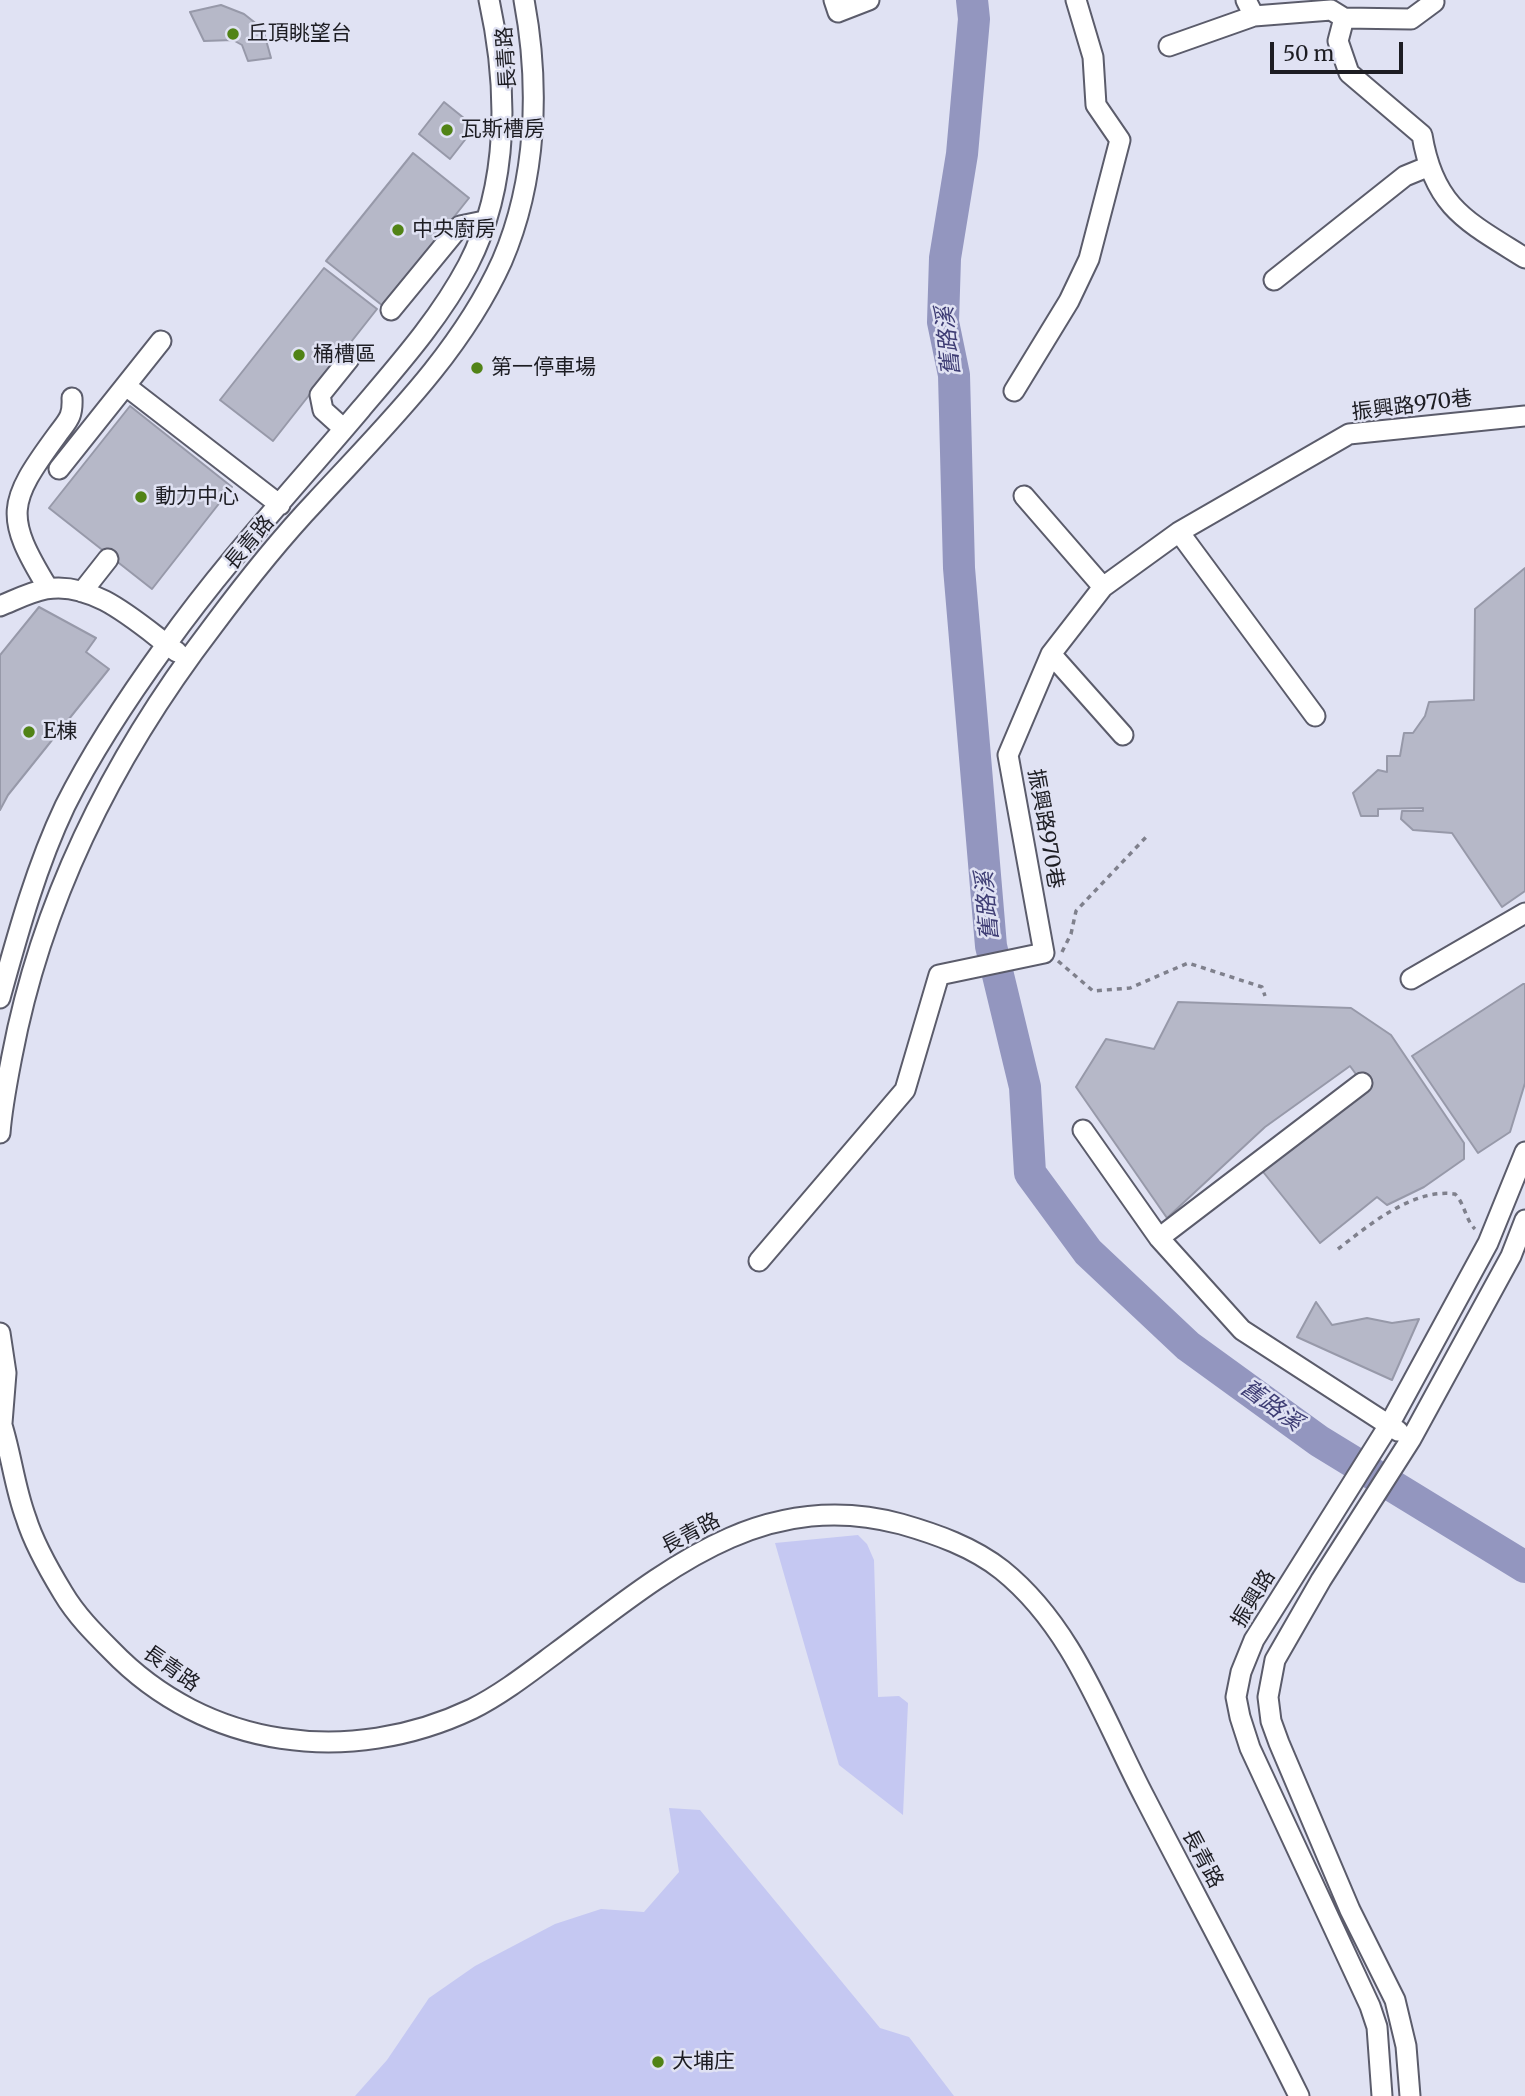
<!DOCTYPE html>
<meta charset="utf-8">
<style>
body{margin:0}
#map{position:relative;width:1525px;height:2096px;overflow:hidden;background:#e0e2f3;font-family:Merriweather,serif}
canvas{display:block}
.scale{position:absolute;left:1270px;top:42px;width:133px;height:32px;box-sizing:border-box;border:4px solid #1d1d23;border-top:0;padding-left:9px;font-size:21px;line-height:24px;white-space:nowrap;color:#1d1d23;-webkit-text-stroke:5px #e0e2f3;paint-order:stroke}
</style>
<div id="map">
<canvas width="1525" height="2096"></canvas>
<div class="scale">50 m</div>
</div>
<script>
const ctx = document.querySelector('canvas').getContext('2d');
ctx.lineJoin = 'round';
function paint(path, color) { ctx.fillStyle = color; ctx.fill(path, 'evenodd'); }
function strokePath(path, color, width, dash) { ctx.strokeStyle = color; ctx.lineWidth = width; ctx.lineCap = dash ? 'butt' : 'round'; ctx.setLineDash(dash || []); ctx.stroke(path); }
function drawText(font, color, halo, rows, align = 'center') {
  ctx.font = font + ' Merriweather,"Noto Sans TC",serif'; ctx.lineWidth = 5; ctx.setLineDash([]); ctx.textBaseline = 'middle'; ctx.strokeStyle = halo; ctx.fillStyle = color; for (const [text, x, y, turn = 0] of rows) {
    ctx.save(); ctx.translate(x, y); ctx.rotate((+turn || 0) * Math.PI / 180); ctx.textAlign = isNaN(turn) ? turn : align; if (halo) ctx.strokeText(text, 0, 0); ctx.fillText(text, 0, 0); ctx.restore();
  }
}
const green = new Path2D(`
 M858,1535L867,1544L874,1560L878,1697L899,1696L908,1703L903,1815L839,1765L775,1543Z
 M669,1808L700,1810L880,2028L909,2037L954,2096H355L387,2060L429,1998L475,1966L555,1924L601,1909L644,1912L679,1872Z`);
const river = new Path2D(`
 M972,0L974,19L962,154L945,258L943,322L954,375L959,568L991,946L1025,1087L1030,1173L1088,1252L1188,1346L1319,1441L1525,1567`);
const building = new Path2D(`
 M221,5L244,14L263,29L271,58L248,61L242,45L233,40L204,41L190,12Z
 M444,102L475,127L450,159L419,134Z
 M413,153L469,198L383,306L326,261Z
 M324,268L377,309L273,441L220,400Z
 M130,406L232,487L152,589L49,508Z
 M1525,568V891L1502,907L1452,833L1413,830L1401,819L1402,811H1423V808L1378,809V816H1361L1353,793L1378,770L1387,772V756H1400L1404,733H1413L1425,716L1429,702L1474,700L1475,609Z
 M39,607L96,638L86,652L109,669L8,795L0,810V655Z
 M1523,984H1525V1083L1510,1132L1478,1153L1412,1056Z
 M1178,1002L1351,1008L1391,1035L1464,1143V1159L1424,1187L1387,1205L1377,1197L1320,1243L1260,1168L1366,1088L1350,1066L1265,1127L1167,1218L1076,1087L1106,1039L1154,1049Z
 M1316,1302L1332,1325L1367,1318L1392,1323L1419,1319L1392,1380L1297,1337Z`);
const path = new Path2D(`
 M1062,952L1071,934L1076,911L1148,835
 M1058,961L1093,991L1130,988L1188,963L1262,987L1265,996
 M1338,1249C1369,1225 1413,1188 1455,1194C1465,1204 1465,1219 1475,1229`);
const minor = new Path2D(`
 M834,0L838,12L869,0
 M1246,0L1254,16L1331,10L1344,18L1338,41L1349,73L1422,135C1434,208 1468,222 1525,258
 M1344,18L1411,19L1434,2
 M1169,46L1254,16
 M1274,280L1405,176L1427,167
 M391,310L460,226L484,221
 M126,386L280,505
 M1014,391L1069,301L1089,259L1120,140L1096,105L1093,57L1076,0
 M344,429L323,410L320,395L349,359
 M59,469L161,341
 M1024,496L1103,587
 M1179,532L1315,716
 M48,588C4,516 7,503 57,435C68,420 73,417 72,398
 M82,592L108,559
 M0,606C15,600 30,592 46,589C95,580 141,626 177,652
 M1051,654L1123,735
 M1411,979L1525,913
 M0,998C18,933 36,867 65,806C93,750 129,696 166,645C225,562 296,486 361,409C400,363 440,318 468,265C510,184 508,86 489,0
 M1083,1130L1159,1238L1242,1330L1398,1431
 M0,1133C2,1107 7,1082 12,1056C42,898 115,754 213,626C245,583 279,540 316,501C384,427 460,354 502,261C537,180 540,85 524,0
 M1159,1238L1362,1083
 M759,1261L905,1090L939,975L1044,953L1008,755L1051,654L1103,587L1179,532L1349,434L1525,416
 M0,1333L6,1373L2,1423
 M0,1419C11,1451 14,1486 26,1518C34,1544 49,1570 63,1593C76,1615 94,1633 111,1650C206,1749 350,1767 472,1709C502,1694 530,1672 557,1652C662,1574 760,1486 901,1524C936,1534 973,1547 1002,1570C1074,1628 1103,1718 1145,1798C1196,1897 1250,1996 1299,2096
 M1382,2096L1377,2027L1370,2006L1250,1748L1240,1717L1236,1697L1241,1672L1254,1640L1389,1425L1488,1243L1525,1152
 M1410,2096L1406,2046L1395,2000L1350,1910L1279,1743L1271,1721L1268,1697L1275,1660L1321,1580L1411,1439L1511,1256L1525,1220`);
const markers = [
 [233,34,7,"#518316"],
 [447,130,7,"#518316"],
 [398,230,7,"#518316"],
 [299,355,7,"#518316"],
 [477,368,7,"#518316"],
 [141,497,7,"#518316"],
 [29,732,7,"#518316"],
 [658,2062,7,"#518316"]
];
const poiNames = [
 ["丘頂眺望台",247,34],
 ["瓦斯槽房",461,130],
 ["中央廚房",412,230],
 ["桶槽區",313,355],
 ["第一停車場",491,368],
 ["動力中心",155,497],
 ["E棟",43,732],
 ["大埔庄",672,2062]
];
const streetNames = [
 ["長青路",507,58,-94],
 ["振興路970巷",1412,406,-7],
 ["長青路",250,543,-50],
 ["振興路970巷",1045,829,80],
 ["長青路",691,1534,-28],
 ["振興路",1254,1599,-59],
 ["長青路",171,1669,35],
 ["長青路",1202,1859,62]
];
const waterNames = [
 ["舊路溪",949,341,-96],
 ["舊路溪",988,906,-95],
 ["舊路溪",1271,1406,36]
];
paint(green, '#c5c8f2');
strokePath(river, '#9396bf', 32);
paint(building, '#b6b8c8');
strokePath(building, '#9799a9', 2);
strokePath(minor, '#5b5c6b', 23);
strokePath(path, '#7f808c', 3.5, [5, 5]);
strokePath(minor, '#fff', 19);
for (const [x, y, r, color] of markers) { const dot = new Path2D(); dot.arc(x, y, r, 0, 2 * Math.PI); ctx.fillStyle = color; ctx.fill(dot); strokePath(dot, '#e0e2f3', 2.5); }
drawText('21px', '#1d1d23', '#e0e2f3', poiNames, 'left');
drawText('21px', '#1d1d23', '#e0e2f3', streetNames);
drawText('italic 23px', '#3e3d74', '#e0e2f3', waterNames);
</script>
